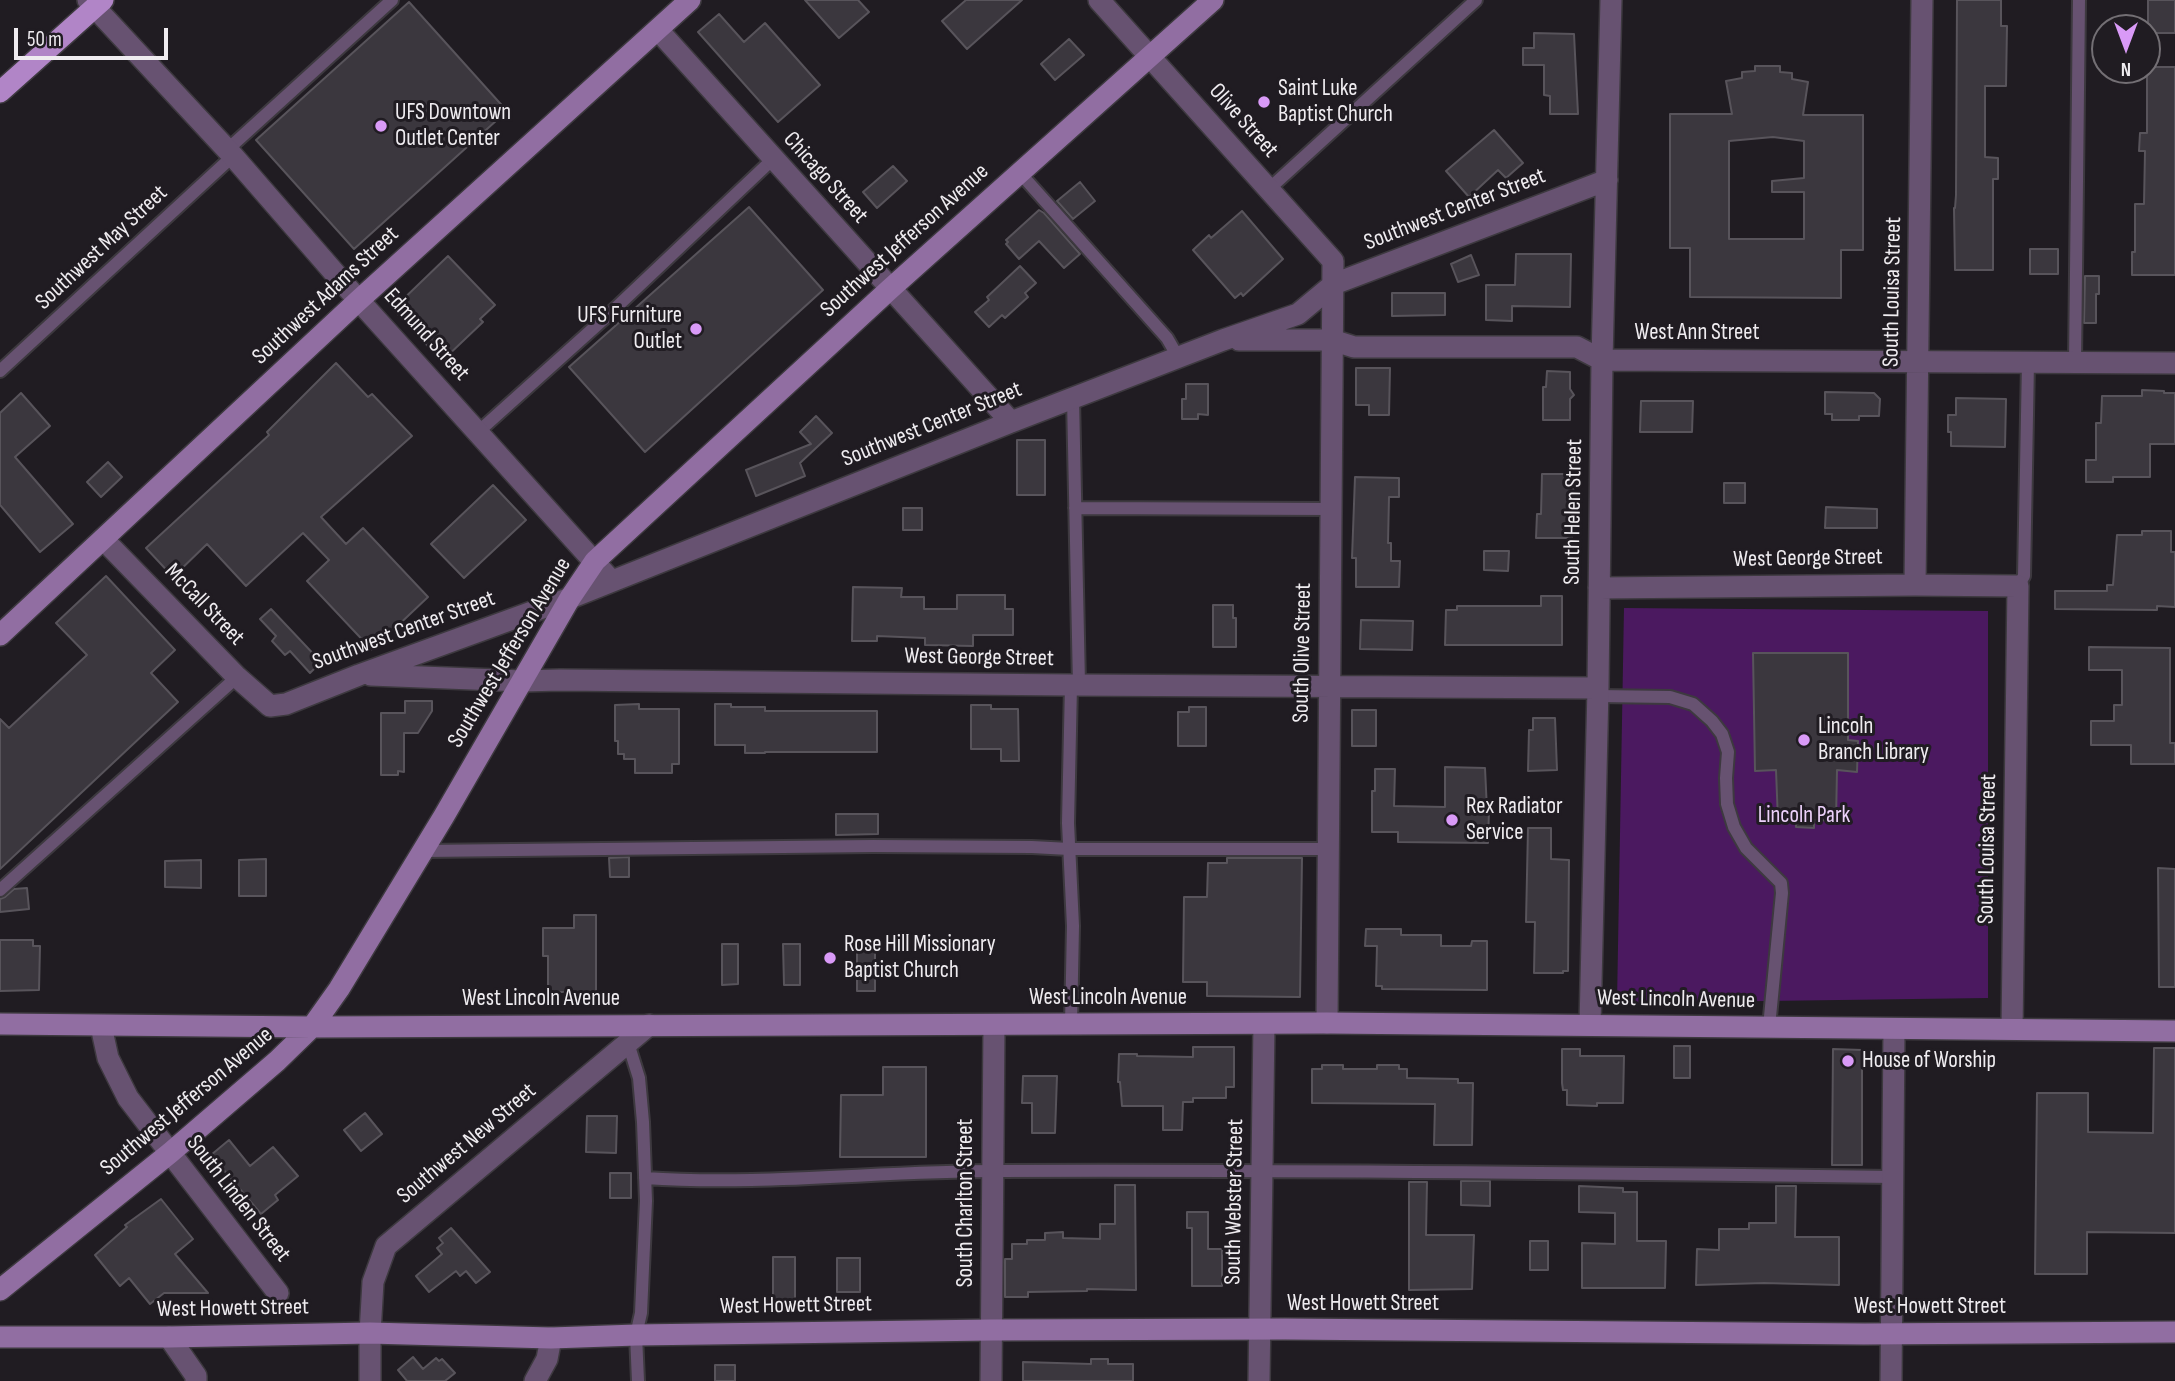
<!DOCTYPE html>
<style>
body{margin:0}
#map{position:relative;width:2175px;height:1381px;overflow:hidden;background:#201c22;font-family:"Sofia Sans Condensed",sans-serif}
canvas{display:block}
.north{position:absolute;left:2091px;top:14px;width:70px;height:70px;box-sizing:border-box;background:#201c22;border:2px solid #736f74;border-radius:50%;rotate:180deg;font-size:19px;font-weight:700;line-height:28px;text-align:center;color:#efecf0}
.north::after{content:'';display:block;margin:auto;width:24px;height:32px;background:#d99af7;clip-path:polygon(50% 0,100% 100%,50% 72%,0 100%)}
.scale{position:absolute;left:14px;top:28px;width:154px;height:32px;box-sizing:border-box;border:4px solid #efecf0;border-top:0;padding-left:9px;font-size:21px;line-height:24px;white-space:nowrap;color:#efecf0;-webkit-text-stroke:5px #201c22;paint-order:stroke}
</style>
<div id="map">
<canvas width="2175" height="1381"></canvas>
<div class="north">N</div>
<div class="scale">50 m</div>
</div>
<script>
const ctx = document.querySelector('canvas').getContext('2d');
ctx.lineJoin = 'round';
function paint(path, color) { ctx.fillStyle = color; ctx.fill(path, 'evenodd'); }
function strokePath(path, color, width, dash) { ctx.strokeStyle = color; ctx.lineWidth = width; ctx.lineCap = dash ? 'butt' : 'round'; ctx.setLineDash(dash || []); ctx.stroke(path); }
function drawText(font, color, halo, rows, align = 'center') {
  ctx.font = font + ' "Sofia Sans Condensed",sans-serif'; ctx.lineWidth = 6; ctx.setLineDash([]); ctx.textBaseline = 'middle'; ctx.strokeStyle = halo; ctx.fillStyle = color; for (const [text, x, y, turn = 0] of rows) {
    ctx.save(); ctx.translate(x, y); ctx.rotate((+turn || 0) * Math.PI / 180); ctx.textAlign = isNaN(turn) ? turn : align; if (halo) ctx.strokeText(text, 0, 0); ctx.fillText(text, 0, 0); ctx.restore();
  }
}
const green = new Path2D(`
 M1624,608L1988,611V998L1617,1003Z`);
const building = new Path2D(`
 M805,0H858L869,12L839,38Z
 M966,0H1022L967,49L942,21Z
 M1957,0H2001V26H2007L2006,86H1985V157L1998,158V179H1993V270H1955L1954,208H1955L1956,195Z
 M2148,0H2175V33H2148Z
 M409,2L507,111L354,249L256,140Z
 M719,14L744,42L765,23L820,85L778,122L698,32Z
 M1534,33L1574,34L1578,114H1550V96L1544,95V65H1523V48H1534Z
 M1069,39L1084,55L1055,80L1041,64Z
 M1755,66H1780V72L1792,73V79L1808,82L1803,115H1863V250H1841V298L1690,297V248H1670V114H1732L1726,81L1742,78V72L1755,71ZM1773,137L1804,141V178L1772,181V192H1804V239H1729V141Z
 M2147,67H2175V275H2132V252H2135V204H2144L2145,151H2139L2140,133H2147Z
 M1494,130L1523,163L1506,178L1498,170L1469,197L1446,171Z
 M893,166L907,181L877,208L863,192Z
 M1080,182L1095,201L1073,219L1057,201Z
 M749,207L823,290L645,452L569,367Z
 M1039,210L1044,213L1080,254L1064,268L1039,241L1019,259L1006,244L1008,242L1006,240Z
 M1242,211L1283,259L1243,296L1241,293L1235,298L1193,250L1209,235L1211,238Z
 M2030,249H2058V274H2030Z
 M1516,254H1571L1570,307L1512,306V321L1486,320V285H1515Z
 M1471,255L1479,275L1458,282L1451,264Z
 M448,256L495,305L480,319L483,322L442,361L393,309Z
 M1020,266L1036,283L1025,293L1028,297L1005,318L1002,315L989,327L975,312L989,300L987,297Z
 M2085,276H2099V294H2096V323H2084Z
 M1392,293H1445V315L1392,316Z
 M336,363L368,397L372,394L412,436L321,517L346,544L363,528L428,597L372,650L307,581L329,560L303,533L246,586L207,544L173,577L146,548L269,435L267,432Z
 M1356,368H1390L1389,415H1369V405H1356Z
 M1547,371L1570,372V389L1574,395L1570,399V420H1543V387H1546Z
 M1186,384H1208V415L1198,414V419H1182V399H1186Z
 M2142,390L2164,391V393H2175V444H2150V477H2113V482H2086V460H2096V423H2101L2102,396H2142Z
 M1825,392L1874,393L1880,399L1879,416H1859V420H1832V414H1825Z
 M21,393L50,426L15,457L73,524L40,552L0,505V413Z
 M1956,398L2006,399L2005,447L1951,446V432H1948V415H1956Z
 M1641,401H1693L1692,432H1640Z
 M816,416L832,433L800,463L805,476L756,496L746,470L811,444L800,432Z
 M1017,440H1045V495H1017Z
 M108,462L122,477L101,497L87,482Z
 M1542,474H1574L1572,538H1536L1537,514H1541Z
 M1355,477L1399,478V497H1389L1388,543H1391V561H1400L1399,587H1356V558H1352Z
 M1724,483H1745V503H1724Z
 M493,485L526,520L464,578L431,544Z
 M1826,507L1877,509V528H1825Z
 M903,508H922V530H903Z
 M2142,531H2171V552H2175V607L2157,606V610L2055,609V591H2107V585H2113L2117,535H2142Z
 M1484,551H1509L1508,571L1484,570Z
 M106,576L175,650L151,673L178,702L0,869V719L9,728L87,655L56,623Z
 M853,587L902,588L901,597H924V609H957V595H1005V609H1013V635H973V646L925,645V638L877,636V641H852Z
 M1541,596H1562V645H1445L1446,610H1457V606H1541Z
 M1213,605H1233V618H1236V647H1213Z
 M271,609L321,662L310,673L290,651L285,655L272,641L276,636L260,619Z
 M1361,620L1413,621L1412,650L1360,649Z
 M2089,647L2170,648V743H2175V764H2131V745H2091V721H2114V705H2122V670H2089Z
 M1753,653H1848V740L1858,741L1857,772L1837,770L1836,821L1814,820V828L1796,827V821H1778L1776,770L1755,771Z
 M405,701H432V711L418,733H404V772L398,771V775H381V713H405Z
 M639,704V709H679V764H672V773H635V759H624V754H618V741H615V705Z
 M715,704H731V707H765V711H877V752H765V753H745V745H715Z
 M971,705H991V709H1018L1019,761H1001V749H971Z
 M1189,707H1206V746H1178V712H1189Z
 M1352,710H1376V746H1352Z
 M1533,718H1555L1557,770L1528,771L1529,730H1533Z
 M1445,767L1485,768L1487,810H1489L1488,843L1398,842V832H1372V791H1375V769H1395L1394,806L1445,807Z
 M836,814H878V834L836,835Z
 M1528,828H1551V859L1569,860L1568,971H1563V973H1534L1535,922H1526Z
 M629,857V877H610L609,858Z
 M1227,858H1302L1300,997L1207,996V982H1183L1184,897H1207L1208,863H1227Z
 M266,859V896H239V860Z
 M201,860V888L165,887V861Z
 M2158,868L2175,869V987H2159Z
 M27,888L29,909L0,912V899L5,897L14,889Z
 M574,915H596V991H594V997H575V992H548V956H543V928H574Z
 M1366,929H1401V935H1441V946H1471L1472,941H1487V990L1382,989V986H1376L1377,946H1365Z
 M0,940H33V946H40L39,990L0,991Z
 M857,942H875V991H857Z
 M722,944H738V984L722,985Z
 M783,944H800V985H784Z
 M1674,1046H1690V1078H1674Z
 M1193,1047H1234V1087H1226V1098H1193V1102H1183L1182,1130H1163V1106H1122L1120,1082H1118L1119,1054H1137V1056L1193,1057Z
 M2154,1048H2175V1233L2087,1232V1274H2035L2037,1093H2088V1132L2153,1133Z
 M1562,1049H1580V1056H1624L1623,1103H1597V1106L1567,1105V1090H1563L1562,1083Z
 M1833,1049L1862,1050V1165H1832Z
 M1322,1065H1343V1069H1377V1065H1399V1069H1407V1078L1458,1079V1083H1473L1472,1145H1434L1435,1104L1312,1103V1069H1322Z
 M883,1067H926V1157H840L841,1095H883Z
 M1023,1076H1057L1055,1133H1032V1103H1022Z
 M365,1113L382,1134L361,1151L344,1130Z
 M587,1116H617L616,1153L586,1152Z
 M229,1140L250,1166L273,1147L298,1176L275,1195L278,1200L261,1214L211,1155Z
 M610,1173H631V1198H610Z
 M1461,1181H1490V1206L1461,1205Z
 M1409,1182H1427L1426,1235H1474L1472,1289L1409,1290Z
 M1115,1185H1135L1136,1290L1087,1289V1291L1028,1292V1297H1005V1259H1012V1244H1027V1240H1045V1233L1063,1232V1238L1100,1239V1224H1115Z
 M1579,1186L1623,1188V1192H1637V1241H1666L1665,1288H1582V1243L1615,1244V1213L1579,1212Z
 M1776,1186H1796L1795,1237H1839V1285L1764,1283L1696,1285L1697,1249L1719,1250V1229H1749V1223H1776Z
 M161,1199L193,1239L175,1254L208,1293H164L150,1304L129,1278L120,1286L95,1255L127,1227L125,1225Z
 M1187,1212H1208V1249H1222V1286H1192V1228H1187Z
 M451,1228L490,1272L476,1283L466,1271L460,1276L456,1271L429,1292L416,1276L442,1254L437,1248L443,1243L439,1238Z
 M1530,1241H1548V1270H1530Z
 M773,1257H795V1302H773Z
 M837,1258H860V1292H837Z
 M413,1357L423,1369L436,1358L439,1361L442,1359L455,1373L445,1381H407L398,1370Z
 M1091,1359H1108V1364H1133V1381H1023V1362L1091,1364Z
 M715,1365H735V1381H715Z`);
const lane = new Path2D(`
 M227,150L392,0
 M1020,173L1167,338L1178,357
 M1269,189L1476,0
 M2075,363L2079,0
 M0,371L233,156
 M1073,398L1079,685
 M478,432L606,317L773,159
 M1075,508L1330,509
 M2018,586L2024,576L2028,362
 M1071,685L1068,823L1073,926L1071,1024
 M1598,696L1670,697L1693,704L1712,721L1722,734L1728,752L1726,778L1727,804L1734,827L1746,848L1781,883L1782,893L1769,1027
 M423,851L873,846L1032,847L1069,849H1328
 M0,890L237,677
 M628,1043L639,1078L643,1122L646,1201L641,1313L636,1335L638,1381
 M645,1178C762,1186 879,1171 996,1171C1295,1170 1594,1173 1893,1177`);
const street = new Path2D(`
 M88,0L233,156L345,285L607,576
 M1099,0L1333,261L1327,1023
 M658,30L1011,422
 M1239,340H1332L1354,347H1577L1602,360L2175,363
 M103,539L237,677L270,706L286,704L359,675L570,598L1011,422L1223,340L1298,314L1334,284L1607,180
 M1915,585L1922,0
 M1599,588L1915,585L2018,586L2012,1029
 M371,675L523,681L560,680L1071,685L1598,688
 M1590,1025L1598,688L1602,360L1611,0
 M101,1026L108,1058L128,1098L278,1293
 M169,1337L196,1376V1381
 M370,1381V1333L373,1282L386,1246L649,1025
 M535,1381L547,1359L551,1338
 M991,1381L994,1026
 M1259,1381L1264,1024
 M1891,1381L1894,1029`);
const secondary = new Path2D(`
 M0,635L359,300L690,0
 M0,1024L312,1027L1327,1023L2175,1031
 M0,1290L170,1153L277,1061L312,1027L339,989L444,816L570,598L595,561L890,289L1213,0
 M0,1337H169L370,1333L551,1338L636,1335L991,1330L1285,1329L1864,1334L2175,1332`);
const primary = new Path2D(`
 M0,92L103,0`);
const markers = [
 [1264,102,7,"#d99af7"],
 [381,126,7,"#d99af7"],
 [696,329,7,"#d99af7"],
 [1804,740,7,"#d99af7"],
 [1452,820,7,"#d99af7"],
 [830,958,7,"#d99af7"],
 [1848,1061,7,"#d99af7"]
];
const poiNames = [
 ["Saint Luke",1278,89],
 ["Baptist Church",1278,115],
 ["UFS Downtown",395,113],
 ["Outlet Center",395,139],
 ["UFS Furniture",682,316,"right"],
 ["Outlet",682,342,"right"],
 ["Lincoln",1818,727],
 ["Branch Library",1818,753],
 ["Rex Radiator",1466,807],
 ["Service",1466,833],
 ["Rose Hill Missionary",844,945],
 ["Baptist Church",844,971],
 ["House of Worship",1862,1061]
];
const streetNames = [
 ["Olive Street",1243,121,48],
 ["Chicago Street",825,178,48],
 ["Southwest Center Street",1455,210,-21],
 ["Southwest Jefferson Avenue",905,241,-42],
 ["Southwest May Street",102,248,-43],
 ["South Louisa Street",1893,292,-89],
 ["Southwest Adams Street",326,296,-43],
 ["West Ann Street",1697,333],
 ["Edmund Street",426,335,48],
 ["Southwest Center Street",932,425,-22],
 ["South Helen Street",1574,512,-89],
 ["West George Street",1808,559,-1],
 ["McCall Street",204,605,46],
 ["Southwest Center Street",404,631,-20],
 ["Southwest Jefferson Avenue",510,653,-59],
 ["South Olive Street",1303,653,-89],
 ["West George Street",979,658,1],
 ["South Louisa Street",1988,849,-89],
 ["West Lincoln Avenue",1108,998],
 ["West Lincoln Avenue",541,999],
 ["West Lincoln Avenue",1676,1000,1],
 ["Southwest Jefferson Avenue",187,1102,-40],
 ["Southwest New Street",467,1144,-40],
 ["South Linden Street",238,1199,52],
 ["South Webster Street",1235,1202,-89],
 ["South Charlton Street",966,1203,-90],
 ["West Howett Street",1363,1304],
 ["West Howett Street",796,1306,-1],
 ["West Howett Street",1930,1307],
 ["West Howett Street",233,1309,-1]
];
const parkNames = [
 ["Lincoln Park",1804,816]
];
paint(green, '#4b1960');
paint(building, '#3b373e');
strokePath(building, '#58545b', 2);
strokePath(lane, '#3d393f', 16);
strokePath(street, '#3d393f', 24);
strokePath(secondary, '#3d393f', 24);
strokePath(primary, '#3d393f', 24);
strokePath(lane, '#675271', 12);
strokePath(street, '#675271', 21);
strokePath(secondary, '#916ea2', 21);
strokePath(primary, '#b185c7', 21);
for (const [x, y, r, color] of markers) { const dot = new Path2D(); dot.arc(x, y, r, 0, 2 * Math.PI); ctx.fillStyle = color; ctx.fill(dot); strokePath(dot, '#201c22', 2.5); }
drawText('23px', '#efecf0', '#201c22', poiNames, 'left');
drawText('23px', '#efecf0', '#201c22', streetNames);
drawText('23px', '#ecd1fa', '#201c22', parkNames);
</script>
